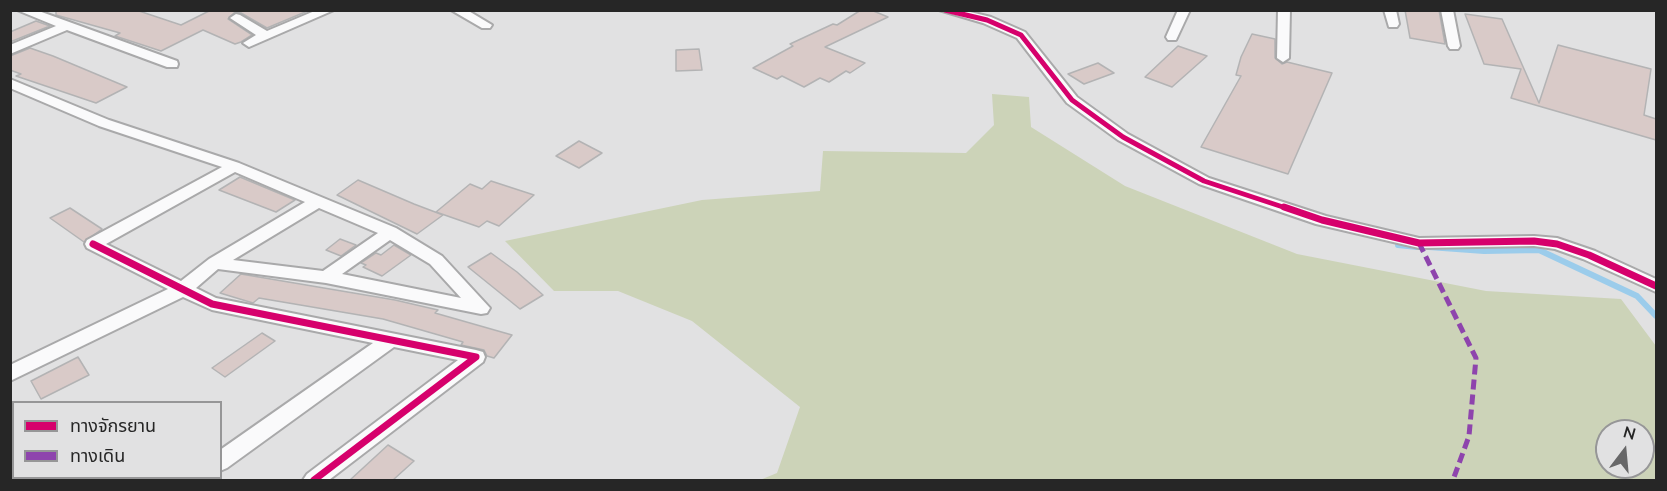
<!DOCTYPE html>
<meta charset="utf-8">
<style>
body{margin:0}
#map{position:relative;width:1667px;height:491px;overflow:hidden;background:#e1e1e2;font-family:"Nunito Sans","Noto Sans Thai",sans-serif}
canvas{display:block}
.frame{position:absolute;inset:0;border:12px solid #262626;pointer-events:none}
.legend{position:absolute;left:12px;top:401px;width:210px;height:78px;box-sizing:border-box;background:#e1e1e2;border:2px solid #969697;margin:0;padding:8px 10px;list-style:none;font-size:18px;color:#262626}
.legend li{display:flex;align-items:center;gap:12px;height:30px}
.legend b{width:30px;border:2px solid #969697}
.north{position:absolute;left:1595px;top:419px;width:60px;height:60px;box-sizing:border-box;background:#e1e1e2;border:2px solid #969697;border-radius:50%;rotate:16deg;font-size:16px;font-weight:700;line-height:24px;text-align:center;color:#262626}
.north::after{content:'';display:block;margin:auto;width:21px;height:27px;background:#676768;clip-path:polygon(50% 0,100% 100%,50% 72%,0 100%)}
</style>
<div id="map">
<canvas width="1667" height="491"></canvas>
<div class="frame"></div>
<ul class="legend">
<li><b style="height:8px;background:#d6006c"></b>ทางจักรยาน</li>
<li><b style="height:8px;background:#8e44ad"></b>ทางเดิน</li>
</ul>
<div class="north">N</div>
</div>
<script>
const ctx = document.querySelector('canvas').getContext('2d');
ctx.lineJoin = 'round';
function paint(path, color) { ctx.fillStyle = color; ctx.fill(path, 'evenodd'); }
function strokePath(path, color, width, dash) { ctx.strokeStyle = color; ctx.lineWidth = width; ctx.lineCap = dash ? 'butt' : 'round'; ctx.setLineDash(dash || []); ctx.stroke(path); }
const green = new Path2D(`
 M992,94L1029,97L1031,127L1125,186L1297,254L1486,291L1621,299L1656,346V480H760L777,473L800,407L692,321L618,291H554L505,241L702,200L820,191L823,151L966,153L994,125ZM1607,431H1643V467H1607Z`);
const stream = new Path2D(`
 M1398,245L1417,247
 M1429,247L1484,251L1539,250L1637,296L1656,316`);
const building = new Path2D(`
 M56,10H136L181,25L211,10H310L267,28L241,13L235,12L228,19L252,35L241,42L235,44L203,30L161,51L115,36L120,33L56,15Z
 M861,10H871L888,17L825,47L865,63L850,73L846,71L829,82L820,78L804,87L782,76L777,79L753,68L793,46L790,44L833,24L837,25Z
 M1405,10H1439L1445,44L1410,38Z
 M1465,14L1502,19L1539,103L1558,45L1651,69L1644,115L1656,119V140L1511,98L1521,69L1484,64Z
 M36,21L50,26L10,42V32Z
 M1252,34L1275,39V58L1282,64L1287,62L1332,73L1288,174L1201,147L1241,76L1236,75L1241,57Z
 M1178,46L1207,56L1172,87L1145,77Z
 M30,48L53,56L127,87L96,103L16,76L21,74L10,70V56Z
 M699,49L702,70L676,71V50Z
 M1098,63L1114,73L1084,84L1068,74Z
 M579,141L602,153L579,168L556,156Z
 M240,177L295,200L276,212L219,190Z
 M358,180L414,204L443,215L417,234L337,195Z
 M491,181L534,195L499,226L487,221L479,227L436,212L470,184L482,189Z
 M70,208L102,229L84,242L50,218Z
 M340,239L356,245L341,256L326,250Z
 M394,245L411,255L382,276L363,267L366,265L361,263L376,253L381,255Z
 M491,253L517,272L543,295L520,309L468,267Z
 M241,274L395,300L438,310L435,313L512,335L494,358L487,356L484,350L461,345L463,342L383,319L259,298L253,303L220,293Z
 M262,333L275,341L225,377L212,368Z
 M78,357L89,375L41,399L31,381Z
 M388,445L414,461L393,480H350Z`);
const minor = new Path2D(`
 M17,10H36L177,61L178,64L177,67H167L67,30L10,54V45L56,26Z
 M317,10H334L249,47L243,43L256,35L230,18L236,14L240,15L267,31Z
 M451,10H467L492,25L490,28H482Z
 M939,10H962L991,17L1025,32L1077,97L1128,134L1209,178L1326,216L1419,238L1534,236L1557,238L1595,251L1656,279V292L1583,259L1555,249L1534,246L1419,248L1316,224L1199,184L1118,140L1067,103L1017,38L983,23Z
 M1178,10H1190L1176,40H1168L1166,37Z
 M1278,10H1290L1289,58L1283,62L1277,58Z
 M1384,10H1396L1399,24L1397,27H1389Z
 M1441,10H1453L1460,46L1458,49H1450L1448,46Z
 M10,79L109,120L239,163L396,228L442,256L490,308L487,313L481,314L326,283L218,269L196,288L216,298L476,350L483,352L485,357L483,362L329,480H303L307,474L458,360L394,347L227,468L220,471V450L373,343L212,310L183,297L10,381V365L168,289L87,248L85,244L87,240L222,167L99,126L10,88ZM235,172L305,202L209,259L181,281L106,244ZM319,208L378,233L323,271L233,260ZM390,240L430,264L461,298L342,274Z
 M185,478H210L208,480H184Z`);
const quiet = new Path2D(`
 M1419,243L1476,358L1469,436L1453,480`);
const cyclewayFar1 = new Path2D(`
 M945,10L987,20L1021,35L1072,100L1123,137L1204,181L1289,209`);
const cycleway = new Path2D(`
 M1284,207L1322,220L1419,243L1534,241L1557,244L1589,255L1656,286
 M93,244L212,304L476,357L314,480`);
paint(green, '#ccd3b8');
strokePath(stream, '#9bcceb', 6);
paint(building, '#d9cac8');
strokePath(building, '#b3b3b4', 1.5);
strokePath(minor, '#a9a9aa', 4);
paint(minor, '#fafafb');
strokePath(quiet, '#8e44ad', 5, [10, 5]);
strokePath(cyclewayFar1, '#d6006c', 5);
strokePath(cycleway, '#d6006c', 7);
</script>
